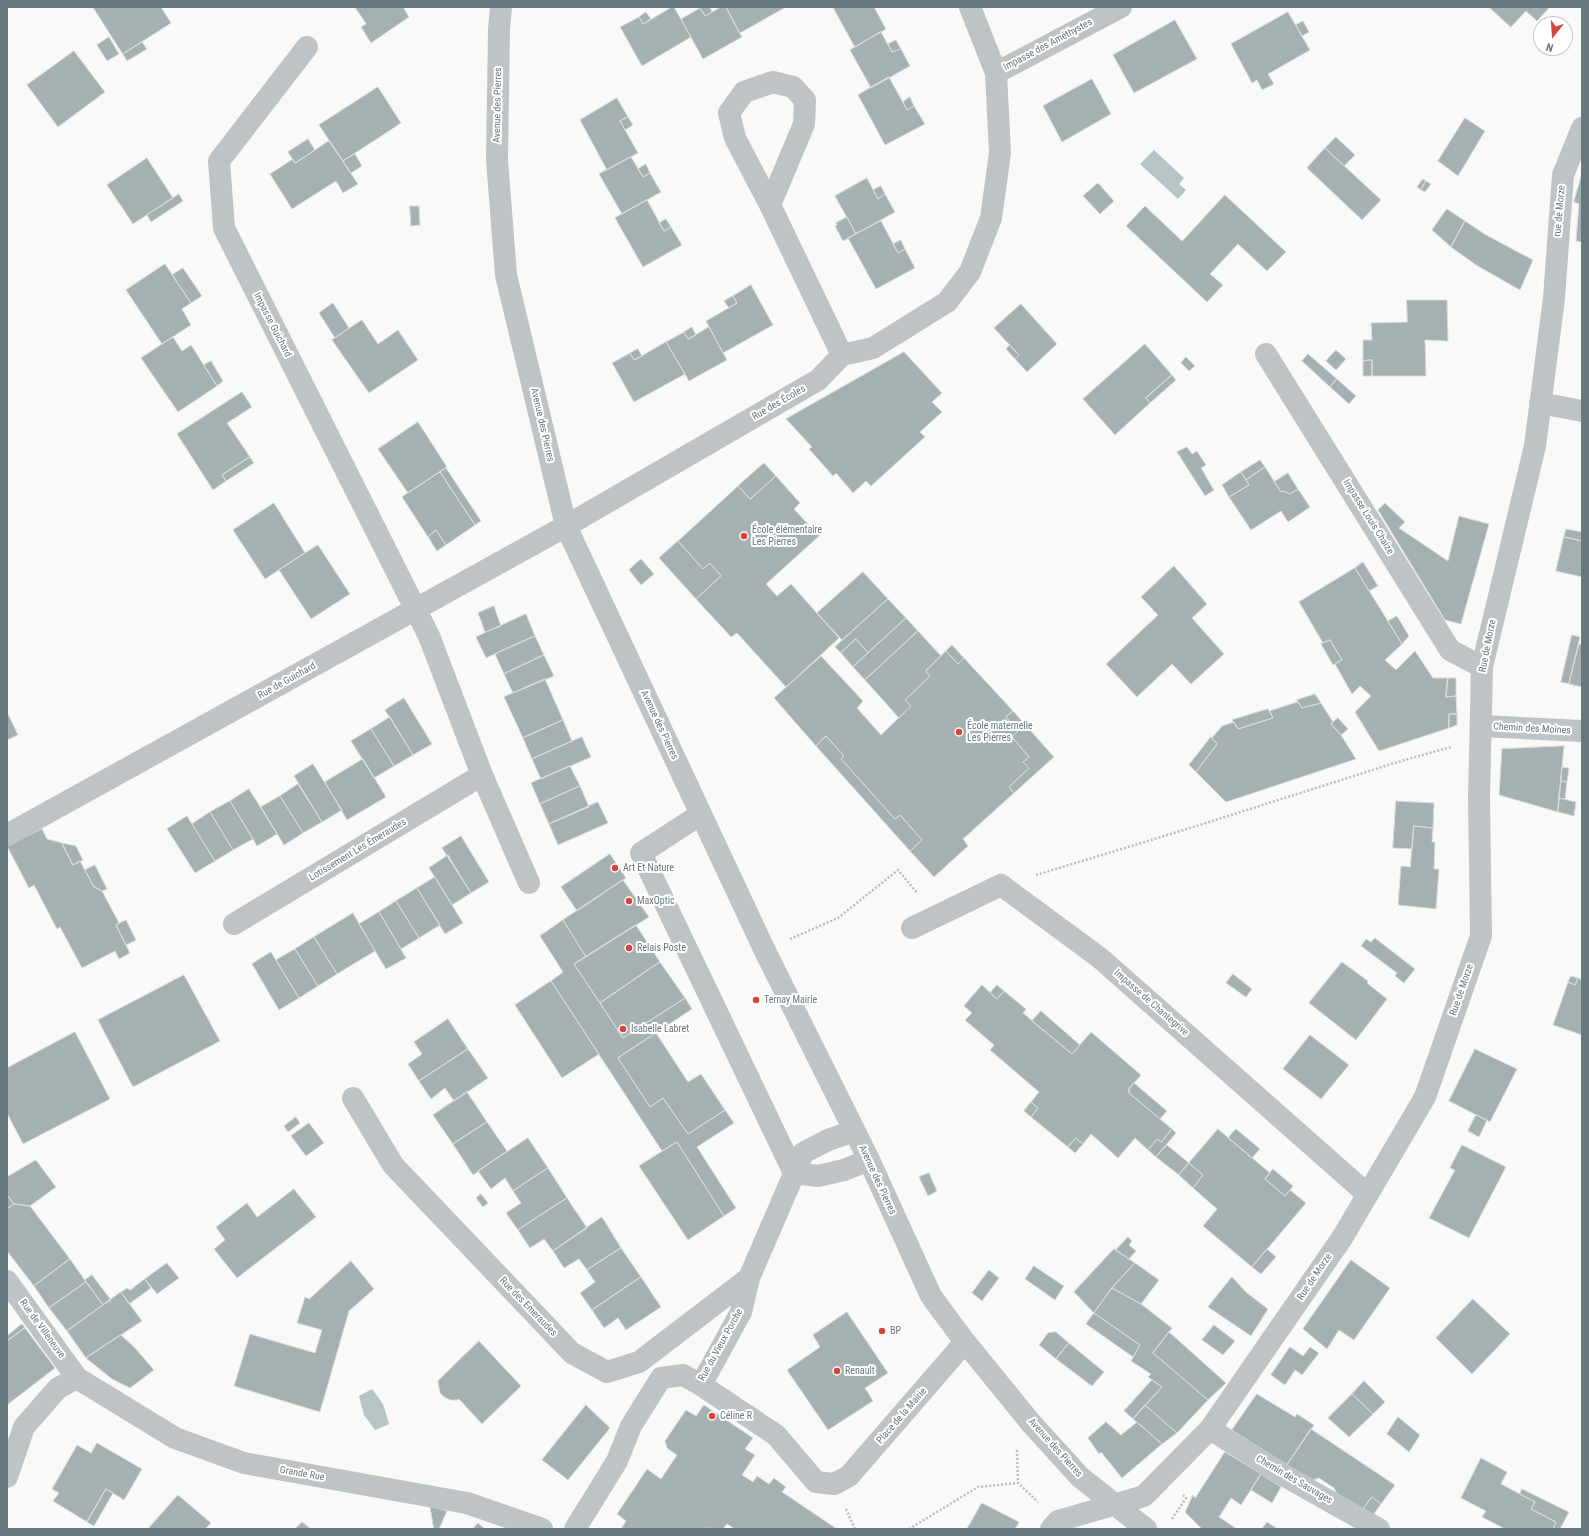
<!DOCTYPE html>
<meta charset="utf-8">
<style>
body{margin:0}
#map{position:relative;width:1589px;height:1536px;overflow:hidden;background:#f9f9f7;font-family:"Roboto Condensed",sans-serif}
canvas{display:block}
.frame{position:absolute;inset:0;border:8px solid #66797f;pointer-events:none}
.north{position:absolute;left:1533px;top:16px;width:40px;height:40px;box-sizing:border-box;background:#fff;border:1px solid #c2c9cc;border-radius:50%;rotate:197deg;font-size:11px;font-weight:700;line-height:16px;text-align:center;color:#66797f}
.north::after{content:'';display:block;margin:auto;width:14px;height:18px;background:#d74239;clip-path:polygon(50% 0,100% 100%,50% 72%,0 100%)}
</style>
<div id="map">
<canvas width="1589" height="1536"></canvas>
<div class="frame"></div>
<div class="north">N</div>
</div>
<script>
const ctx = document.querySelector('canvas').getContext('2d');
ctx.lineJoin = 'round';
function paint(path, color) { ctx.fillStyle = color; ctx.fill(path, 'evenodd'); }
function strokePath(path, color, width, dash) { ctx.strokeStyle = color; ctx.lineWidth = width; ctx.lineCap = dash ? 'butt' : 'round'; ctx.setLineDash(dash || []); ctx.stroke(path); }
function drawText(font, color, halo, rows, align = 'center') {
  ctx.font = font + ' "Roboto Condensed",sans-serif'; ctx.lineWidth = 4; ctx.setLineDash([]); ctx.textBaseline = 'middle'; ctx.strokeStyle = halo; ctx.fillStyle = color; for (const [text, x, y, turn = 0] of rows) {
    ctx.save(); ctx.translate(x, y); ctx.rotate((+turn || 0) * Math.PI / 180); ctx.textAlign = isNaN(turn) ? turn : align; if (halo) ctx.strokeText(text, 0, 0); ctx.fillText(text, 0, 0); ctx.restore();
  }
}
const water = new Path2D(`
 M1154,150L1184,178L1179,184L1186,190L1178,199L1140,164Z
 M372,1389L383,1404L389,1424L375,1430L364,1415L359,1396Z`);
const building = new Path2D(`
 M93,7H161L171,23L123,54Z
 M355,7H403L409,17L371,43L361,27L366,24Z
 M672,7H674L691,37L642,66L620,27L639,17L643,24Z
 M703,7H710L712,12L705,16L700,8Z
 M721,7H726L742,37L703,59L681,19L700,8L705,16Z
 M726,7H786L740,33Z
 M833,7H874L886,29L855,47Z
 M1489,7H1550L1537,21L1526,11L1511,27Z
 M646,12L651,19L643,24L639,17Z
 M1288,12L1310,50L1268,74L1274,84L1262,90L1257,80L1252,83L1231,44Z
 M1175,20L1197,59L1134,93L1113,55Z
 M1303,21L1309,32L1302,36L1296,25Z
 M881,32L892,52L901,49L910,66L871,88L850,50Z
 M109,37L119,54L107,61L97,45Z
 M896,40L901,49L892,52L888,44Z
 M142,42L147,49L127,61L123,54Z
 M74,51L105,92L58,127L27,85Z
 M889,77L907,110L914,106L925,124L885,145L858,95Z
 M1092,79L1111,114L1062,142L1043,106Z
 M378,87L401,123L343,161L319,125Z
 M910,97L914,106L907,110L903,102Z
 M617,98L628,117L620,121L638,153L607,170L580,120Z
 M628,117L633,125L625,130L620,121Z
 M1465,118L1485,131L1458,176L1438,161Z
 M1336,137L1355,155L1344,166L1325,148Z
 M308,139L315,150L295,163L288,152Z
 M329,141L358,184L343,193L336,181L292,209L270,174L293,159L295,163Z
 M1325,148L1381,200L1362,220L1307,168Z
 M355,154L362,166L351,173L343,161Z
 M631,157L643,177L650,173L661,192L622,214L599,174Z
 M147,158L173,198L133,224L107,185Z
 M646,164L650,173L643,177L638,169Z
 M1582,173V242L1576,241L1579,204L1574,202Z
 M867,178L878,199L885,194L895,212L856,234L835,196Z
 M1423,179L1426,181L1421,190L1417,187Z
 M1426,181L1431,184L1425,192L1421,190Z
 M1098,183L1114,201L1100,214L1083,196Z
 M881,186L885,194L878,199L873,190Z
 M179,194L183,201L151,222L147,215Z
 M1225,195L1286,252L1267,271L1238,244L1210,274L1223,285L1207,302L1126,226L1145,206L1182,241Z
 M647,200L664,231L671,227L682,245L643,267L615,218Z
 M410,206H419L420,225L411,226Z
 M1447,209L1465,221L1451,247L1432,230Z
 M847,217L856,234L843,241L835,226L837,225L836,223Z
 M666,219L671,227L664,231L659,223Z
 M881,221L898,253L905,249L915,268L876,289L848,238Z
 M1465,221L1486,235L1533,260L1520,290L1476,265L1451,247Z
 M901,240L905,249L898,253L893,244Z
 M165,264L191,303L182,309L191,325L162,344L126,290Z
 M183,268L202,296L191,303L172,275Z
 M751,285L773,325L723,353L706,321L737,303L733,296Z
 M733,296L737,303L729,308L724,301Z
 M1407,300H1447L1448,341L1425,340L1426,376H1372V360L1363,361V340H1372L1371,323L1407,322Z
 M333,303L349,328L335,338L319,313Z
 M1021,304L1057,344L1027,372L1015,359L1019,355L994,328Z
 M362,320L378,344L398,330L418,360L369,393L332,340Z
 M692,327L696,335L688,339L684,332Z
 M709,327L727,360L689,381L666,342L684,332L688,339Z
 M173,337L182,351L191,345L217,386L178,412L141,358Z
 M666,342L685,374L634,402L612,363L630,353L634,360Z
 M1145,344L1172,375L1146,398L1150,403L1115,435L1083,399Z
 M1010,345L1019,355L1015,359L1006,349Z
 M638,349L642,356L634,360L630,353Z
 M1336,350L1346,359L1336,370L1326,361Z
 M904,352L942,393L932,402L942,412L920,432L925,437L871,486L866,481L853,493L836,473L833,476L809,449L812,447L786,419Z
 M1308,354L1337,379L1330,387L1302,361Z
 M1186,357L1195,366L1189,371L1181,363Z
 M1372,360V376H1363V361Z
 M211,361L223,381L217,386L204,365Z
 M1172,375L1176,380L1150,403L1146,398Z
 M1337,379L1356,396L1349,404L1330,387Z
 M242,392L252,407L227,423L250,457L222,475L226,481L213,490L177,434Z
 M418,422L447,467L408,493L378,449Z
 M1187,447L1192,454L1197,451L1206,465L1201,468L1214,490L1205,496L1177,452Z
 M250,457L254,463L226,481L222,475Z
 M1260,460L1265,467L1246,480L1241,472Z
 M764,463L776,476L750,499L738,486Z
 M1265,467L1281,492L1283,491L1290,494L1298,489L1310,507L1288,522L1281,511L1251,530L1229,497L1249,485L1246,480Z
 M446,468L481,521L475,525L440,472Z
 M440,472L475,525L446,545L436,530L428,537L402,497Z
 M1241,472L1249,485L1229,497L1222,485Z
 M1288,473L1298,489L1290,494L1283,491L1281,492L1274,482Z
 M776,476L800,503L794,509L819,536L766,584L777,596L791,584L839,638L786,687L737,633L731,637L696,599L721,576L710,563L703,569L678,541L738,486L750,499Z
 M274,503L305,553L265,579L233,530Z
 M1385,503L1405,522L1399,528L1448,561L1459,516L1489,524L1461,624L1445,620L1378,510Z
 M1566,529L1582,532V541L1564,537Z
 M436,530L446,545L437,551L428,537Z
 M1564,537L1582,541V577L1556,571Z
 M678,541L703,569L710,563L721,576L696,599L659,558Z
 M318,545L350,594L311,619L279,570Z
 M641,559L654,574L641,585L629,570Z
 M1363,562L1378,586L1369,591L1355,568Z
 M1174,566L1207,604L1192,618L1224,654L1191,684L1172,664L1137,697L1106,664L1158,615L1141,597Z
 M1355,568L1402,644L1385,660L1396,670L1415,651L1433,678H1448L1446,697L1456,696L1457,714H1449V728L1379,751L1355,712L1371,696L1360,686L1352,694L1335,664L1342,660L1330,640L1323,643L1299,602Z
 M863,572L888,599L842,640L817,613Z
 M888,599L906,618L868,653L856,639L841,653L835,647Z
 M494,606L501,626L485,632L478,613Z
 M526,614L535,636L486,658L476,637Z
 M1397,616L1409,636L1402,644L1388,621Z
 M906,618L918,631L865,680L853,667Z
 M918,631L941,656L926,671L930,676L905,700L911,706L899,718L865,680Z
 M1572,635L1580,637L1569,684L1561,682Z
 M535,636L544,655L504,674L495,654Z
 M856,639L868,653L853,667L841,653Z
 M1330,640L1342,660L1333,665L1321,644Z
 M1579,644L1582,645V687L1569,684Z
 M952,645L964,658L958,664L946,651Z
 M946,651L958,664L964,658L1013,711L1006,717L1018,731L1012,737L1029,757L1023,762L1029,768L1009,787L1014,793L963,839L968,846L934,877L910,851L922,840L900,815L895,819L841,759L844,756L826,736L816,746L774,698L821,656L863,701L857,708L881,735L911,706L905,700L930,676L926,671Z
 M544,655L554,676L513,693L504,674Z
 M1448,678H1456V696L1446,697Z
 M545,679L563,720L523,738L504,697Z
 M1315,694L1321,703L1302,708L1297,700Z
 M404,698L432,744L413,755L385,710Z
 M1298,702L1302,708L1321,703L1333,722L1331,724L1341,735L1356,759L1226,802L1196,772L1217,744L1212,738L1222,726L1234,722L1238,729L1273,718L1270,711Z
 M1268,709L1273,718L1238,729L1232,720Z
 M1013,711L1054,757L1014,793L1009,787L1029,768L1023,762L1029,757L1012,737L1018,731L1006,717Z
 M7,714H8L18,735L7,740Z
 M1449,714H1457V725L1449,728Z
 M390,717L413,755L394,766L371,729Z
 M1338,718L1348,729L1341,735L1331,724Z
 M563,720L572,741L532,759L523,738Z
 M371,729L394,766L374,778L351,741Z
 M826,736L844,756L841,759L895,819L900,815L922,840L910,851L816,746Z
 M582,737L591,757L541,779L532,759Z
 M1211,737L1217,744L1196,772L1189,765Z
 M1564,746L1558,812L1499,795L1502,749Z
 M363,759L386,797L347,820L325,782Z
 M313,764L342,810L322,822L294,776Z
 M570,766L580,786L540,804L531,783Z
 M1562,767L1569,768L1567,782L1561,781Z
 M1561,781L1567,782L1565,799L1559,798Z
 M298,784L322,822L303,833L280,796Z
 M580,786L589,807L549,824L540,804Z
 M249,789L277,834L257,846L230,801Z
 M280,796L303,833L284,845L261,807Z
 M1559,798L1576,802L1574,816L1558,812Z
 M230,801L253,839L233,850L210,812Z
 M1396,801L1434,803L1433,828L1414,826L1412,849L1393,848Z
 M598,802L608,823L558,845L549,824Z
 M210,812L233,850L215,861L192,824Z
 M187,816L215,861L195,873L167,829Z
 M1414,826L1433,828L1432,842H1435L1434,869H1439L1436,909L1398,905L1401,866L1410,867Z
 M42,829L47,839L62,843L73,865L80,861L94,887L102,891L119,923L116,925L130,953L119,959L115,951L82,968L60,927L57,929L34,885L29,888L7,846Z
 M461,836L489,882L471,893L442,848Z
 M62,843L76,846L83,860L73,865Z
 M610,854L626,878L577,911L561,887Z
 M448,855L471,893L452,905L429,868Z
 M95,865L107,889L102,891L94,887L85,870Z
 M435,877L463,923L445,934L417,888Z
 M623,880L649,917L586,957L563,920Z
 M417,888L440,925L419,938L396,901Z
 M396,901L419,938L401,949L379,912Z
 M379,912L406,958L386,969L359,924Z
 M353,913L375,951L337,974L314,937Z
 M126,920L136,940L126,945L116,925Z
 M563,920L586,957L574,964L623,1038L685,998L692,1009L618,1058L650,1107L663,1098L688,1134L725,1110L734,1123L697,1147L736,1208L724,1216L677,1142L662,1151L551,981L563,972L540,936Z
 M636,925L660,962L600,1003L574,964Z
 M314,937L337,974L318,986L295,949Z
 M1375,938L1415,969L1404,983L1395,976L1397,973L1361,946L1366,939L1371,942Z
 M295,949L318,986L299,998L276,960Z
 M271,952L299,998L279,1010L252,964Z
 M660,962L685,998L623,1038L600,1003Z
 M1342,962L1368,981L1367,983L1387,999L1356,1040L1309,1003Z
 M1233,974L1252,989L1246,997L1226,983Z
 M184,975L220,1041L133,1087L98,1020Z
 M1571,976L1578,978L1575,985L1568,982Z
 M1578,978L1582,980V1035L1553,1025L1568,982L1575,985Z
 M551,981L599,1054L562,1078L515,1005Z
 M982,985L997,999L1004,991L1026,1009L1023,1013L1072,1054L1091,1032L1141,1075L1129,1089V1093L1172,1129L1161,1142L1157,1139L1148,1150L1135,1138L1118,1158L1091,1134L1083,1144L1076,1138L1068,1147L1031,1117L1038,1108L1031,1102L1039,1092L990,1050L994,1045L965,1020L972,1013L964,1006Z
 M997,985L1004,991L997,999L990,993Z
 M1041,1011L1080,1045L1072,1054L1032,1021Z
 M448,1019L468,1049L419,1081L408,1064L422,1054L414,1042Z
 M75,1032L110,1099L23,1144L7,1113V1068Z
 M656,1033L688,1082L701,1074L725,1110L688,1134L663,1098L650,1107L618,1058Z
 M1310,1035L1349,1065L1321,1099L1283,1069Z
 M468,1049L488,1078L454,1101L445,1088L431,1099L419,1081Z
 M1475,1049L1517,1069L1490,1122L1449,1101Z
 M1134,1083L1167,1111L1160,1119L1129,1093V1089Z
 M467,1092L487,1122L453,1144L433,1115Z
 M1031,1102L1038,1108L1031,1117L1024,1111Z
 M1476,1115L1487,1120L1479,1137L1468,1131Z
 M296,1117L300,1123L288,1132L284,1126Z
 M487,1122L507,1151L473,1175L453,1144Z
 M309,1123L324,1143L306,1156L291,1136Z
 M1172,1129L1176,1133L1156,1157L1148,1150L1157,1139L1161,1142Z
 M1218,1129L1270,1173L1265,1179L1285,1196L1290,1190L1306,1203L1252,1267L1203,1226L1217,1209L1193,1188L1203,1175L1189,1163Z
 M1236,1129L1260,1149L1252,1158L1228,1138Z
 M528,1138L548,1168L513,1191L505,1178L491,1189L478,1171Z
 M1076,1138L1083,1144L1075,1153L1068,1147Z
 M677,1142L724,1216L688,1240L639,1166Z
 M1167,1145L1189,1163L1179,1175L1156,1157Z
 M1462,1145L1506,1167L1469,1238L1429,1218L1455,1170L1450,1168Z
 M36,1160L56,1187L30,1206L14,1204L7,1195V1177Z
 M1189,1163L1203,1175L1193,1188L1179,1175Z
 M548,1168L567,1198L518,1230L506,1213L521,1203L513,1191Z
 M1273,1169L1293,1186L1285,1196L1265,1179Z
 M929,1173L937,1191L928,1196L919,1177Z
 M294,1189L316,1217L237,1278L214,1249L225,1240L216,1227L247,1203L257,1217Z
 M481,1194L488,1203L483,1207L476,1198Z
 M7,1195L14,1204L7,1209Z
 M567,1198L587,1228L553,1251L544,1239L530,1248L518,1230Z
 M14,1204L30,1206L70,1259L34,1286L7,1251V1209Z
 M602,1217L621,1248L587,1270L579,1259L564,1268L553,1251Z
 M1128,1237L1132,1241L1129,1245L1136,1251L1129,1259L1116,1250Z
 M621,1248L641,1277L592,1310L580,1293L595,1282L587,1270Z
 M1114,1249L1135,1263L1112,1288L1094,1313L1074,1292Z
 M1267,1249L1276,1257L1261,1274L1252,1267Z
 M70,1259L86,1282L49,1308L34,1286Z
 M1351,1260L1390,1288L1354,1340L1339,1330L1327,1349L1303,1329Z
 M351,1261L374,1289L349,1311L320,1412L234,1386L250,1334L315,1353L322,1330L297,1323L305,1297L309,1299Z
 M167,1263L179,1278L157,1294L145,1279Z
 M1135,1263L1159,1280L1141,1304L1112,1288Z
 M1034,1266L1064,1286L1055,1300L1025,1279Z
 M989,1270L999,1278L982,1301L972,1293Z
 M92,1275L111,1300L103,1305L85,1280Z
 M641,1277L661,1307L626,1330L618,1318L604,1328L592,1310Z
 M1232,1277L1247,1293L1268,1309L1251,1336L1208,1307Z
 M145,1279L151,1288L129,1304L121,1292L127,1288L130,1290Z
 M86,1282L103,1305L67,1331L49,1308Z
 M1112,1288L1141,1304L1172,1328L1153,1353L1208,1400L1177,1433L1145,1405L1162,1387L1148,1377L1151,1374L1131,1361L1140,1345L1094,1313Z
 M121,1292L142,1321L86,1358L67,1331Z
 M1473,1299L1510,1334L1472,1374L1436,1338Z
 M847,1312L888,1373L865,1388L873,1401L828,1430L787,1370L820,1347L813,1335Z
 M1094,1313L1140,1345L1133,1357L1086,1324Z
 M22,1324L25,1328L7,1341V1336Z
 M1214,1325L1235,1341L1223,1355L1202,1340Z
 M25,1328L55,1368L7,1405V1341Z
 M1056,1332L1069,1343L1056,1359L1039,1345L1048,1333Z
 M1169,1332L1226,1383L1208,1400L1153,1353Z
 M121,1335L135,1348L154,1370L130,1388L112,1379L86,1358Z
 M479,1341L521,1386L482,1424L459,1399L457,1400H451L446,1398L443,1396L440,1393L438,1381Z
 M1069,1343L1104,1372L1092,1386L1056,1359Z
 M1290,1347L1303,1356L1310,1347L1319,1353L1302,1375L1295,1370L1285,1385L1271,1375Z
 M1152,1380L1162,1387L1133,1419L1124,1411Z
 M1364,1381L1385,1402L1373,1414L1352,1394Z
 M1257,1394L1295,1417L1297,1414L1314,1425L1287,1465L1232,1430Z
 M1352,1394L1373,1414L1349,1437L1328,1418Z
 M586,1405L610,1428L568,1480L542,1460Z
 M704,1405L753,1438L745,1449L755,1455L742,1475L753,1482L757,1476L769,1484L774,1478L786,1487L782,1492L837,1529H735L727,1524L723,1529L707,1528L706,1529H621L626,1521L617,1514L647,1469L661,1479L677,1455L667,1448L665,1441L686,1410L696,1416Z
 M1145,1405L1177,1433L1162,1444L1133,1419Z
 M1398,1417L1420,1435L1409,1452L1387,1434Z
 M1106,1422L1121,1435L1137,1422L1162,1444L1122,1478L1101,1452L1099,1454L1088,1438Z
 M1311,1429L1395,1485L1381,1504L1372,1497L1363,1509L1337,1494L1334,1488L1319,1478L1313,1480L1287,1465Z
 M97,1443L142,1469L124,1500L106,1489L87,1522L53,1501L59,1493L52,1489L77,1445L91,1453Z
 M1225,1452L1261,1474L1241,1505L1231,1498L1219,1517L1237,1529H1202L1185,1512L1193,1495L1195,1498Z
 M1481,1458L1507,1472L1501,1484L1535,1502L1531,1509L1556,1522L1553,1529H1505L1482,1517L1486,1511L1461,1498Z
 M1261,1474L1281,1487L1272,1503L1251,1490Z
 M106,1489L113,1493L94,1526L87,1522Z
 M1522,1489L1569,1512L1560,1529H1553L1556,1522L1531,1509L1535,1502L1520,1494Z
 M178,1495L211,1523L205,1529H148Z
 M1372,1497L1381,1504L1373,1515L1363,1509Z
 M982,1503L1019,1522L1015,1529H967Z
 M430,1506L447,1511L439,1529H434Z
 M302,1522L311,1529H295Z
 M1267,1522L1278,1529H1262Z
 M478,1523L485,1529H473Z`);
const path = new Path2D(`
 M1036,875L1187,829L1401,761L1451,747
 M790,939L838,918L898,870L918,894
 M1017,1450L1018,1483L1038,1502
 M846,1509L855,1529
 M1172,1519L1186,1498L1183,1495
 M909,1529L978,1487L1018,1483`);
const minor = new Path2D(`
 M501,7L499,29L497,160L506,275L566,526L765,951L869,1160L931,1296L965,1342L1031,1423L1080,1477L1146,1529
 M996,73L1121,7
 M1266,354L1450,650L1482,667
 M842,355L873,348L947,302L970,272L991,218L1000,153L996,73L970,7
 M1540,403L1582,411
 M1482,726L1582,731
 M482,775L529,883
 M701,814L641,853L794,1173
 M7,835L566,526L818,380L842,355L770,205L804,124L805,100L793,87L773,82L744,92L729,113L735,138L770,205
 M234,924L482,775L429,636L224,228L219,161L307,47
 M912,928L1001,885L1100,958L1367,1194
 M353,1098L393,1165L572,1353L607,1372L639,1362L749,1278
 M794,1173L818,1176L844,1170L869,1160
 M7,1281L77,1378L175,1438L244,1463L467,1503L542,1529
 M701,1385L741,1312L749,1278L803,1153L828,1140L854,1131
 M1210,1429L1283,1475L1379,1529
 M7,1477L24,1427L58,1388L77,1378
 M575,1529L617,1461L631,1426L661,1378L683,1375L701,1385L776,1435L816,1482L834,1484L849,1476L965,1342
 M1051,1529L1058,1521L1144,1496L1210,1429L1342,1238L1425,1097L1481,936L1479,798L1482,667L1535,446L1554,298L1563,175L1582,128`);
const markers = [
 [744,536,4,"#d74239"],
 [959,732,4,"#d74239"],
 [615,868,4,"#d74239"],
 [629,901,4,"#d74239"],
 [629,948,4,"#d74239"],
 [756,1000,4,"#d74239"],
 [623,1029,4,"#d74239"],
 [882,1331,4,"#d74239"],
 [837,1371,4,"#d74239"],
 [712,1416,4,"#d74239"]
];
const streetNames = [
 ["Impasse des Améthystes",1048,45,-28],
 ["Avenue des Pierres",498,105,-89],
 ["rue de Morze",1560,211,-85],
 ["Impasse Guichard",272,325,63],
 ["Rue des Écoles",779,403,-30],
 ["Avenue des Pierres",542,425,77],
 ["Impasse Louis Chaize",1368,517,58],
 ["Rue de Morze",1488,646,-79],
 ["Rue de Guichard",287,681,-29],
 ["Avenue des Pierres",659,725,65],
 ["Chemin des Moines",1532,729,3],
 ["Lotissement Les Émeraudes",358,850,-31],
 ["Rue de Morze",1462,990,-71],
 ["Impasse de Chantegrive",1151,1003,41],
 ["Avenue des Pierres",877,1180,65],
 ["Rue de Morze",1315,1277,-56],
 ["Rue des Emeraudes",528,1307,46],
 ["Rue de Villeneuve",42,1329,54],
 ["Rue du Vieux Porche",721,1345,-61],
 ["Place de la Mairie",902,1416,-49],
 ["Avenue des Pierres",1055,1448,48],
 ["Grande Rue",302,1474,10],
 ["Chemin des Sauvages",1294,1480,30]
];
const poiNames = [
 ["École élémentaire",752,530],
 ["Les Pierres",752,542],
 ["École maternelle",967,726],
 ["Les Pierres",967,738],
 ["Art Et Nature",623,868],
 ["MaxOptic",637,901],
 ["Relais Poste",637,948],
 ["Ternay Mairie",764,1000],
 ["Isabelle Labret",631,1029],
 ["BP",890,1331],
 ["Renault",845,1371],
 ["Céline R",720,1416]
];
paint(water, '#b5c5c5');
paint(building, '#a5b0b3');
strokePath(building, '#dbdad9', 1);
strokePath(path, '#b9bdbf', 2.5, [2, 2]);
strokePath(minor, '#bec4c6', 22);
for (const [x, y, r, color] of markers) { const dot = new Path2D(); dot.arc(x, y, r, 0, 2 * Math.PI); ctx.fillStyle = color; ctx.fill(dot); strokePath(dot, '#fff', 1.5); }
drawText('10px', '#66797f', '#fff', streetNames);
drawText('10px', '#66797f', '#fff', poiNames, 'left');
</script>
